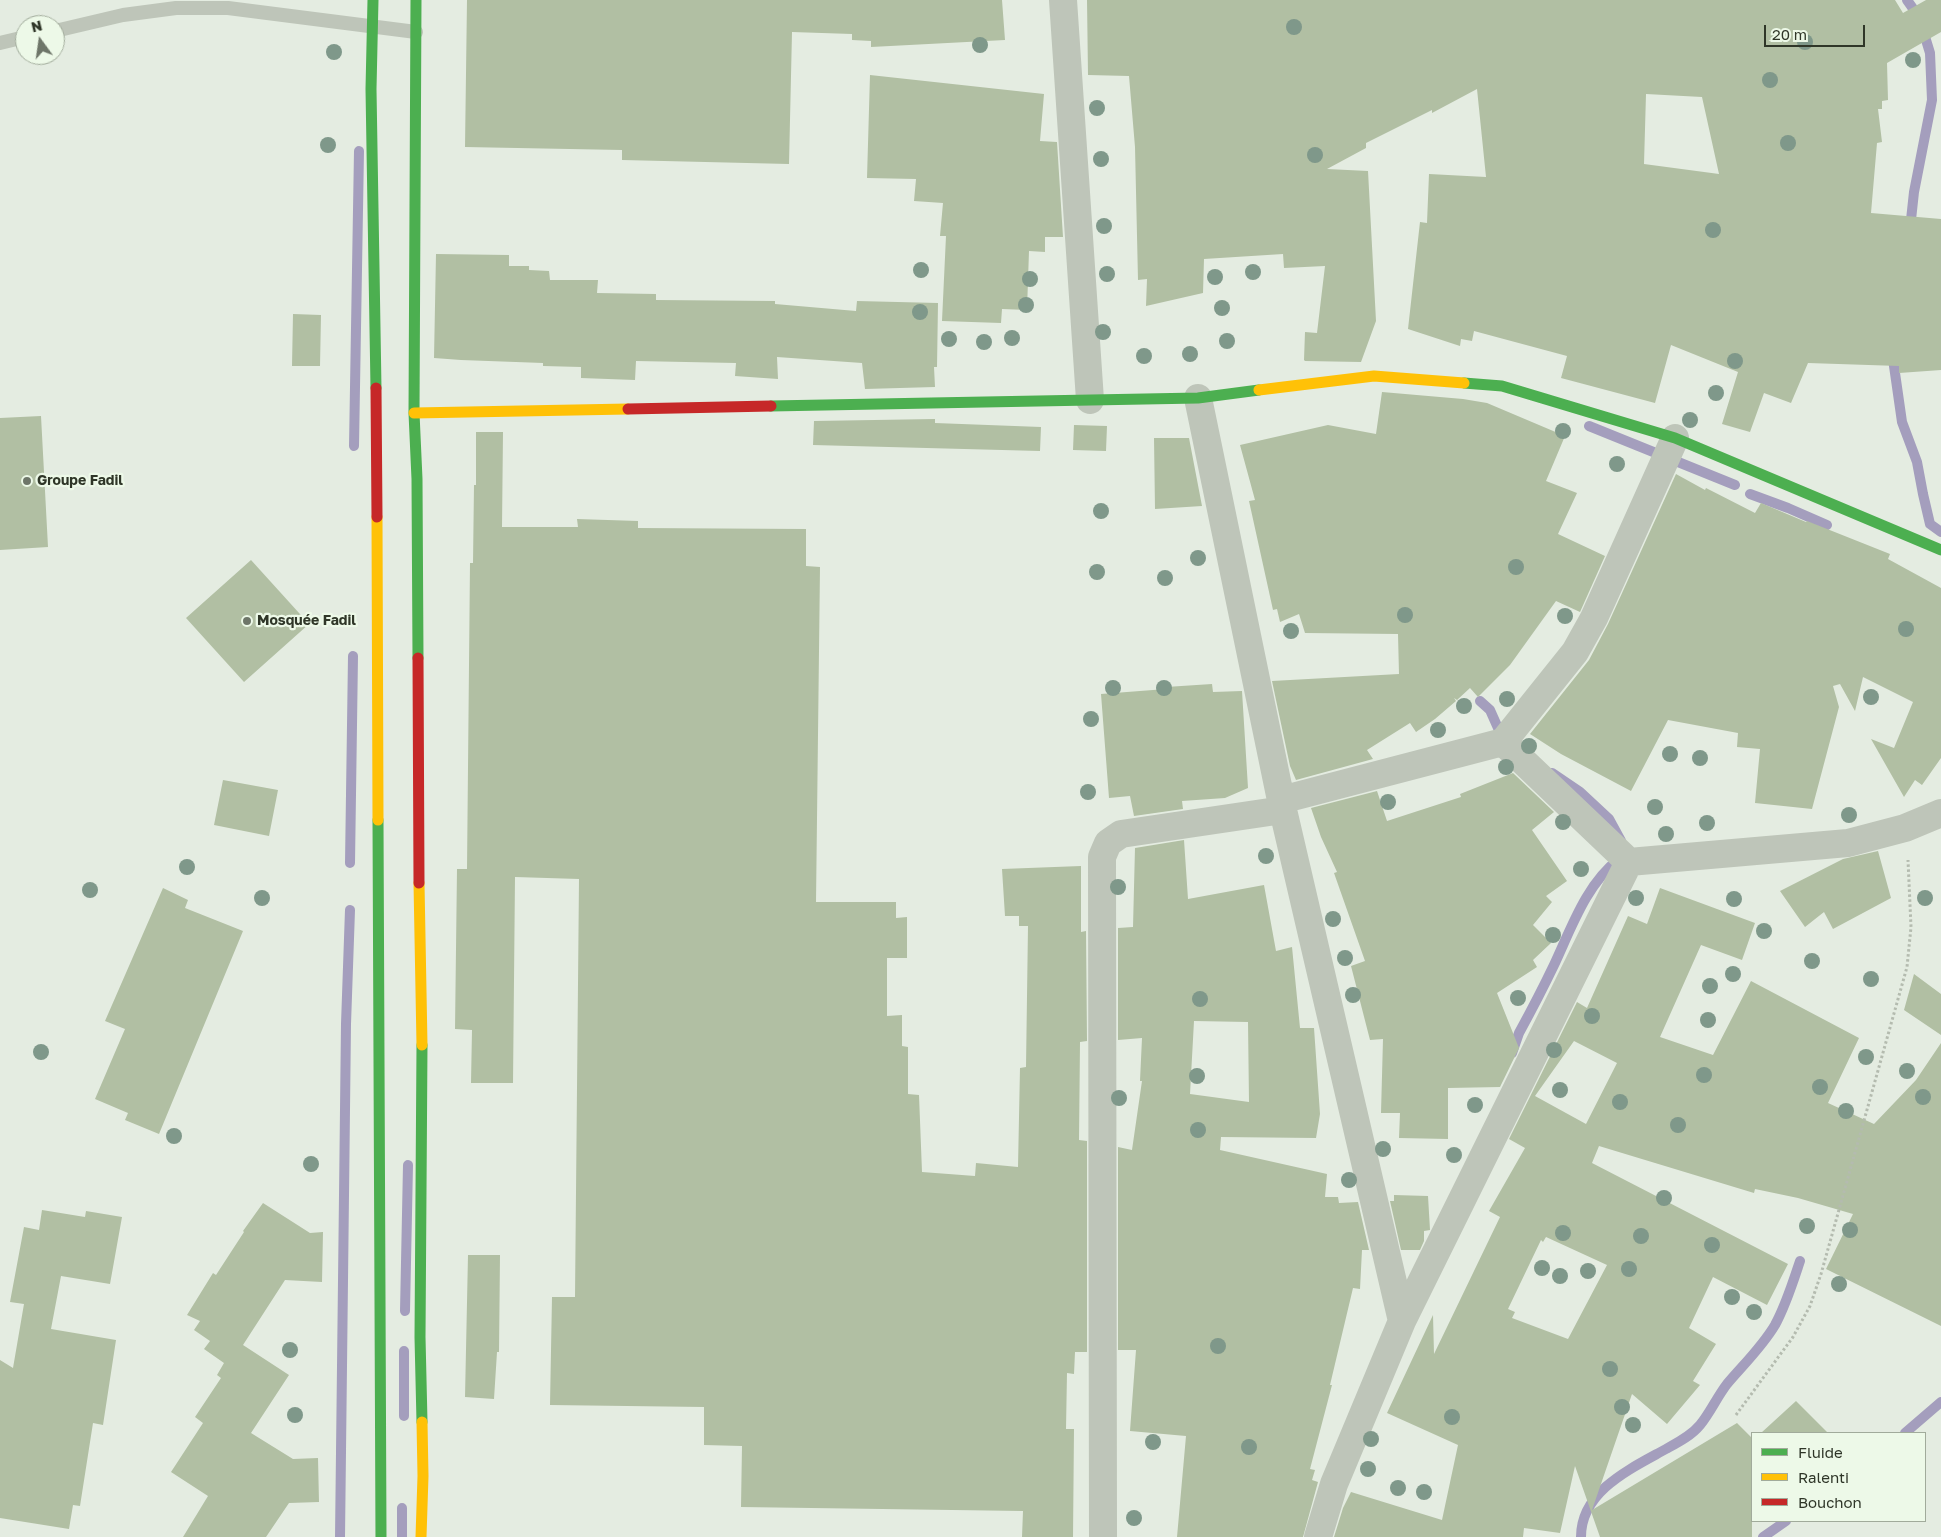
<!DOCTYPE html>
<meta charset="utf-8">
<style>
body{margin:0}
#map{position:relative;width:1941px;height:1537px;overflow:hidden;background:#e4ece1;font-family:"Golos Text",sans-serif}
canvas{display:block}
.legend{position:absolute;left:1751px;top:1432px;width:175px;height:90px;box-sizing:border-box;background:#edf9e8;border:1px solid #a1ab9b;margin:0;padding:6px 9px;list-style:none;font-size:15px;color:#2f3628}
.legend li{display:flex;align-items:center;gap:10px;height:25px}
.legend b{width:25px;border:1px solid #a1ab9b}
.north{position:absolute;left:15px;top:15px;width:50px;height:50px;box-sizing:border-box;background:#edf9e8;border:1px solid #a1ab9b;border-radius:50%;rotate:346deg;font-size:14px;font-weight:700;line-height:20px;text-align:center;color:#2f3628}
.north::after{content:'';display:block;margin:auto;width:18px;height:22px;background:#6e7669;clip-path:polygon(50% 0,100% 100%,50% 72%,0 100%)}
.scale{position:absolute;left:1764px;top:25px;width:101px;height:22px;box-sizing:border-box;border:2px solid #2f3628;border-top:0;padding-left:6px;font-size:15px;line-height:18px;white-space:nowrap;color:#2f3628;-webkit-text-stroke:4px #edf9e8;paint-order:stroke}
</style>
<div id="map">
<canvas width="1941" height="1537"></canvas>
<ul class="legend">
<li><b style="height:6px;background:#4caf50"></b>Fluide</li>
<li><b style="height:6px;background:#ffc107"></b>Ralenti</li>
<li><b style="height:6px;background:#c62828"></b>Bouchon</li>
</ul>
<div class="north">N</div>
<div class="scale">20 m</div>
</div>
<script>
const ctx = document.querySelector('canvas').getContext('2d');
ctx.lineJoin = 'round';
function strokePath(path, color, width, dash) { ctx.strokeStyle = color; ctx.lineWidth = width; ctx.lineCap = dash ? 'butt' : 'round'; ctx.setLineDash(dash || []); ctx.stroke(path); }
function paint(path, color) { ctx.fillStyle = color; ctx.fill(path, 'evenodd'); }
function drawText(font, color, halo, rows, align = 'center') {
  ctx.font = font + ' "Golos Text",sans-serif'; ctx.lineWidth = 4.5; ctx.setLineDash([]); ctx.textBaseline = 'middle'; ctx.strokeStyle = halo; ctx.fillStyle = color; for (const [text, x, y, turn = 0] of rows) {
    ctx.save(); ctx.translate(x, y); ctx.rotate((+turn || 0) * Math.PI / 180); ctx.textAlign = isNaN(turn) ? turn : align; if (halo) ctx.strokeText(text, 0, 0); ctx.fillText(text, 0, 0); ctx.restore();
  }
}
const stream = new Path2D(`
 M1907,0L1919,17L1930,53L1932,100L1914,192L1910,229
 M1892,352L1902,422L1917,462L1923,494L1930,524L1941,532
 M1589,426L1735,485
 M354,446L359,151
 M1750,494L1788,508L1827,525
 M1480,701L1490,710L1502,737
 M1552,773L1580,792L1609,819L1621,841
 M350,863L353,656
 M1512,1053L1519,1033C1531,1011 1543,988 1554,965C1571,929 1586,884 1619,859
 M405,1311L408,1165
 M404,1416V1351
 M1905,1433L1941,1402
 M402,1508V1537
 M340,1537L346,1024L350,910
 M1581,1537C1581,1491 1630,1469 1666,1449C1677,1443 1691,1436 1700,1425C1710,1413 1717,1397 1727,1384C1743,1365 1762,1347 1775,1325C1786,1305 1793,1282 1800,1261
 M1763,1537L1786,1521`);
const building = new Path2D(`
 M467,0H1002L1005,40L871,47V41L852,40V34L792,32L789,164L622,160V150L465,147Z
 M1087,0H1895L1903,13L1926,0H1941V32L1887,63L1888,100L1882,101V109H1878L1882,142L1877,143L1871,213L1941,219V370L1899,373V366L1808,363L1791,403L1764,393L1750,432L1722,424L1738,372L1671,345L1655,403L1561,378L1567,356L1474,331L1472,341L1461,339L1460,346L1408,329L1420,222L1427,223L1429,174L1486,177L1477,89L1432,113V110L1366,143V148L1327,169L1368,171L1376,321L1361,362L1305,361L1304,360L1305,332L1317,333L1325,266L1284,268L1283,254L1204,259L1203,293L1146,306L1147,279L1138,280L1135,147L1129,76L1088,75ZM1646,94L1702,97L1719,174L1644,164Z
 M870,75L1044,94L1040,141L1057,142L1063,237H1045V252L1029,251L1027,310L1002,309L1001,323L942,321L946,236H940L943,203L914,201L916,179L867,178Z
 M436,254L509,255V266H529V270L549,271L550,280H598L597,293L656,294V300L775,301V304L856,311L857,301L938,303L937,367H934L935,387L865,389L862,363L777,357L778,379L735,376L736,363L636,361L635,380L581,378V367L543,366V363L461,360L434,358Z
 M293,314L321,315L320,366H292Z
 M1382,392L1463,399L1487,403L1565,436L1546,481L1577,493L1558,534L1605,556L1580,612L1556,601L1510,665L1478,697L1470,688L1457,700L1454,698L1456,701L1435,719L1416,732L1410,723L1367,750L1373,759L1296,780L1290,766L1272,681L1399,674L1398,634L1305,633L1299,614L1280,622L1277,609L1273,610L1249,501L1255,500L1240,445L1328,425L1376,434Z
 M41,416L48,547L0,550V418Z
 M935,419V423L1041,427L1040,451L813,445L814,421Z
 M1074,425L1107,426L1106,451L1073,450Z
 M476,432H503L502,527H578L577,519L638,521V528L806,529V566L820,567L816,902H896V918L907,917V958H887V1016L902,1015V1046L908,1047V1094L919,1095L922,1172L975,1176L976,1163L1018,1167L1020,1068L1026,1067L1028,926H1019V916H1005L1002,869L1081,866V932L1086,931L1087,1041L1080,1042L1079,1140L1087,1141V1352H1075L1074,1374L1067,1373L1066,1429H1074L1073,1537H1022L1023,1511L741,1507L742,1446L704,1445V1407L550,1405L552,1297H575L579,879L515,877L513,1083H471L472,1030L455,1029L457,869H467L470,563H473L474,485H476Z
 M1154,438H1189L1202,506L1155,509Z
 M1676,474L1705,490L1706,488L1755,513L1761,503L1806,522L1807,521L1890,554L1888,559L1941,588V758L1922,785L1915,780L1904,797L1871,739L1894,748L1913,702L1863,677L1855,711L1840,684L1833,686L1839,707L1812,809L1755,803L1760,749L1737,747L1738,733L1668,720L1631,791L1561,754L1530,734L1589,660L1608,624Z
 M251,560L309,624L244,682L186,618Z
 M1212,684L1213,692L1242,691L1248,788L1225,798L1182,801L1183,809L1134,816L1130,796L1109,798L1101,694L1166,689V687Z
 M1513,773L1554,812L1532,830L1567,881L1546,896L1552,902L1533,925L1551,943L1533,960L1537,967L1497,993L1519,1048L1500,1087L1448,1088V1139L1399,1138L1400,1113H1381L1383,1039L1370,1040L1351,966L1365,961L1334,873L1337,872L1321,837L1311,808L1377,791L1387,821L1461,797L1460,794Z
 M223,780L278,790L269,836L214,825Z
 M1184,840L1188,899L1264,885L1276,951L1292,947L1300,1028H1314L1320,1114L1316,1138L1221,1137L1220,1150L1327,1174L1325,1197H1338L1339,1203L1358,1202L1369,1250H1362L1360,1289L1353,1288L1330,1385H1332L1310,1469L1315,1470L1312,1480L1318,1482L1303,1537H1177L1186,1436L1130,1431L1136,1350H1118V1147L1132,1150L1142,1081H1140L1142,1038L1118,1040V928L1133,927L1135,848ZM1194,1021L1248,1022L1249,1102L1190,1094Z
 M1878,851L1891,898L1833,929L1824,912L1805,927L1780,891L1843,859Z
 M163,888L188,900L185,908L243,931L159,1134L125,1120L128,1113L95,1099L125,1029L105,1021Z
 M1660,888L1755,923L1742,960L1701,945L1660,1037L1713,1055L1751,981L1859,1038L1828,1103L1874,1124L1916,1080L1941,1043V1326L1826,1269L1853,1214L1798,1198L1755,1189L1754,1193L1599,1146L1592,1163L1788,1264L1767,1305L1713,1277L1689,1328L1716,1344L1693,1381L1700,1385L1667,1424L1632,1394L1592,1510L1737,1423L1752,1438V1537H1600L1575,1466L1560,1533L1524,1528L1523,1537H1334L1343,1508L1351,1492L1442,1520L1458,1445L1387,1413L1433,1315L1434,1354L1500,1217L1489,1211L1525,1148L1509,1139L1577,1002L1587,1008L1628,916L1647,924ZM1574,1041L1617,1063L1586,1124L1535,1096ZM1546,1237L1607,1265L1568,1339L1512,1318L1515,1312L1508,1309L1541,1240L1543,1242Z
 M1914,974L1941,994V1035L1904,1010Z
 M1394,1195L1428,1196L1430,1230L1424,1231V1241L1420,1250H1401L1390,1201H1394Z
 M263,1203L310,1233L323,1232L322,1282L285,1280L243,1345L289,1375L251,1433L293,1459L318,1458L319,1502L289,1503L266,1537H183L208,1496L171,1472L203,1423L195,1417L221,1378L217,1375L224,1363L204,1349L210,1341L194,1330L200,1321L187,1315L213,1273L216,1275L244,1232L243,1231Z
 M42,1210L85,1217L86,1211L122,1217L110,1284L61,1276L51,1329L116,1340L103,1425L93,1423L80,1506L73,1505L69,1529L0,1518V1360L13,1368L24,1304L10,1302L24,1227L39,1230Z
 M468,1255H500L499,1352H497L494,1399L465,1397Z
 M1796,1401L1828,1433H1761Z`);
const path = new Path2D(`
 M1736,1415L1793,1337L1810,1306L1821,1274L1907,967L1911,927L1908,860`);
const lane = new Path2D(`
 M55,31L123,15L176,8H228L416,32
 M0,43L25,37`);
const street = new Path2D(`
 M1063,0L1090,400
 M1198,398L1283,810L1402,1321L1334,1484L1318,1537
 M1503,742L1629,862L1848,843L1905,828L1941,813
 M1281,800L1503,742L1575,652L1594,618L1675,438
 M1402,1321L1629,862
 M1103,1537L1102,857L1108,843L1121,834L1283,810`);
const fast = new Path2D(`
 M373,0L371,89L376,388
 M416,0L414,413L417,479L418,658
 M1464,383L1502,386L1675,438L1941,550
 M771,406L1198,398L1259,390
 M378,820L381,1537
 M422,1422L420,1337L422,1045`);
const slow = new Path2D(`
 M1259,390L1374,376L1464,383
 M414,413L628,409
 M377,517L378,820
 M419,883L422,1045
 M421,1537L423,1476L422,1422`);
const jam = new Path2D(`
 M376,388L377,517
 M628,409L771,406
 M418,658L419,883`);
const trees = [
 [1294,27],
 [1805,42],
 [980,45],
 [334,52],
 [1913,60],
 [1770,80],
 [1097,108],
 [1788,143],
 [328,145],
 [1315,155],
 [1101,159],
 [1104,226],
 [1713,230],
 [921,270],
 [1253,272],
 [1107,274],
 [1215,277],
 [1030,279],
 [1026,305],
 [1222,308],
 [920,312],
 [1103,332],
 [1012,338],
 [949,339],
 [1227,341],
 [984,342],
 [1190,354],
 [1144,356],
 [1735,361],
 [1716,393],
 [1690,420],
 [1563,431],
 [1617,464],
 [1101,511],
 [1198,558],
 [1516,567],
 [1097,572],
 [1165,578],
 [1405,615],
 [1565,616],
 [1906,629],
 [1291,631],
 [1113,688],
 [1164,688],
 [1871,697],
 [1507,699],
 [1464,706],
 [1091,719],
 [1438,730],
 [1529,746],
 [1670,754],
 [1700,758],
 [1506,767],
 [1088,792],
 [1388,802],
 [1655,807],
 [1849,815],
 [1563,822],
 [1707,823],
 [1666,834],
 [1266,856],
 [187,867],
 [1581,869],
 [1118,887],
 [90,890],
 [262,898],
 [1636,898],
 [1925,898],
 [1734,899],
 [1333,919],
 [1764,931],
 [1553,935],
 [1345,958],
 [1812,961],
 [1733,974],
 [1871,979],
 [1710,986],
 [1353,995],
 [1518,998],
 [1200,999],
 [1592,1016],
 [1708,1020],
 [1554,1050],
 [41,1052],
 [1866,1057],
 [1907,1071],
 [1704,1075],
 [1197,1076],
 [1820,1087],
 [1560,1090],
 [1923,1097],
 [1119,1098],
 [1620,1102],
 [1475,1105],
 [1846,1111],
 [1678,1125],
 [1198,1130],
 [174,1136],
 [1383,1149],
 [1454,1155],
 [311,1164],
 [1349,1180],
 [1664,1198],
 [1807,1226],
 [1850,1230],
 [1563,1233],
 [1641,1236],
 [1712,1245],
 [1542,1268],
 [1629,1269],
 [1588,1271],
 [1560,1276],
 [1839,1284],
 [1732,1297],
 [1754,1312],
 [1218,1346],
 [290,1350],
 [1610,1369],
 [1622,1407],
 [295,1415],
 [1452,1417],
 [1633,1425],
 [1371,1439],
 [1153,1442],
 [1249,1447],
 [1368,1469],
 [1398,1488],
 [1424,1492],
 [1134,1518]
];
const markers = [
 [27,481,5,"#6e7669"],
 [247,621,5,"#6e7669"]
];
const poiNames = [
 ["Groupe Fadil",37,481],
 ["Mosquée Fadil",257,621]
];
strokePath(stream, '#a49ebd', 10);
paint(building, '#b1bfa3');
strokePath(path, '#b4bbaf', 3, [2.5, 2.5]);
strokePath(lane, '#bec5b9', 14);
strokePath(street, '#bec5b9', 28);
strokePath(fast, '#4caf50', 11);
strokePath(slow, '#ffc107', 11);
strokePath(jam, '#c62828', 11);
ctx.fillStyle = '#7f988a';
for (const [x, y] of trees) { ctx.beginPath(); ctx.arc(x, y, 8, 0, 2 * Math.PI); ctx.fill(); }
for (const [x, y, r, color] of markers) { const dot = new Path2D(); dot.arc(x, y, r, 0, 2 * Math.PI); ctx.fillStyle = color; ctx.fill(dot); strokePath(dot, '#edf9e8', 2); }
drawText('bold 14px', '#2f3628', '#edf9e8', poiNames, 'left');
</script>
